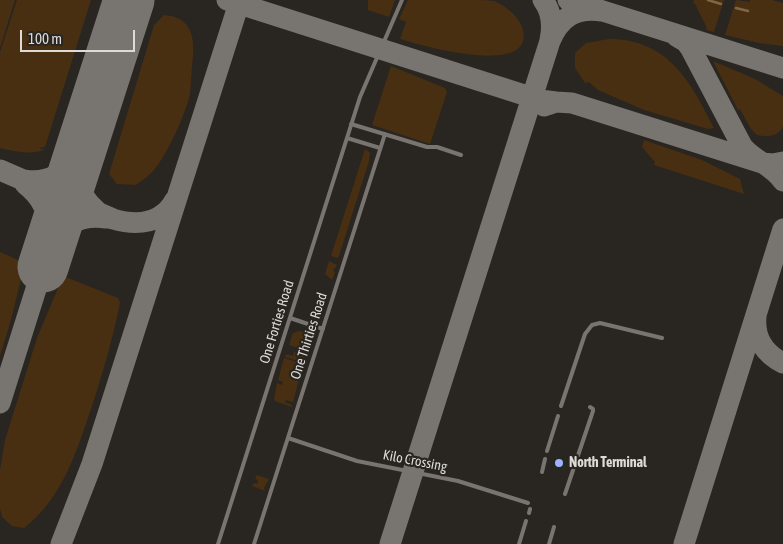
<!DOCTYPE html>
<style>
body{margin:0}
#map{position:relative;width:783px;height:544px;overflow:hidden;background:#292521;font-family:"Asap Condensed",sans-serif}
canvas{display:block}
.scale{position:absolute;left:20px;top:30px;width:115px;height:22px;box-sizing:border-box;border:2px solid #dddad7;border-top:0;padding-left:6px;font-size:15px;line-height:18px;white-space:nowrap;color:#dddad7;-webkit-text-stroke:4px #292521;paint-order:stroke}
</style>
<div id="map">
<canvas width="783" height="544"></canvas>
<div class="scale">100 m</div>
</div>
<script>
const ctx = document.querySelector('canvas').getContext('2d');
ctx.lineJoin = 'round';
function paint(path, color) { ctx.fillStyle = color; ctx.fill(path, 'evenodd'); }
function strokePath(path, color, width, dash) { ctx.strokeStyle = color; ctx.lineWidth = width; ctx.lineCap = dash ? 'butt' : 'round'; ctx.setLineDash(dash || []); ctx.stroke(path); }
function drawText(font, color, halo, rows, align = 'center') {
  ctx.font = font + ' "Asap Condensed",sans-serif'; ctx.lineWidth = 4.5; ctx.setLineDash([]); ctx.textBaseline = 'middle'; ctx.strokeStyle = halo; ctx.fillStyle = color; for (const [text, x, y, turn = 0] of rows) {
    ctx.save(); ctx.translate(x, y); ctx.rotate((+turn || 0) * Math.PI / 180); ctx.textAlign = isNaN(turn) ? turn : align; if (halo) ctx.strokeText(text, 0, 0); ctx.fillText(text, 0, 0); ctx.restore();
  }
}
const green = new Path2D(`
 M0,0H15L0,48Z
 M17,0H91L45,147L40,148V149H45C32,156 13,151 0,148V52Z
 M368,0H395L389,17L368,10Z
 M408,0C428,0 450,0 472,0C478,0 488,0 494,1C506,6 520,17 523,30C534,78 419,45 400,39L406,22L399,19Z
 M694,0H724L714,32L706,30L707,28L695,4L693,3Z
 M736,0L750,2V0H772L783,3V46L759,43L725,35Z
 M164,15C195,17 195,42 192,67C191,76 191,85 190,94C186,113 167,155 154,170C149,176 142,180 136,185L117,184L109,174L154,25Z
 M609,39C668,39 691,82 714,128L708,129L644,110L598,90L589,82L585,83L575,68V53L586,43Z
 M713,61L755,79L783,96V126C779,137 766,137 757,135L751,129L740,109L738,110Z
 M391,66L445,88L447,92L430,144L372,125Z
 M644,140L702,160L740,179L744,194L654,165L655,162L642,147Z
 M365,149L370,153L369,161L339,256L337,258L331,256Z
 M0,252L25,263L11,320L0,356Z
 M329,261L337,265L333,271L335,272L332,280L325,274Z
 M63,276L118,298L120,303C113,338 103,372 92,406C77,450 63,498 24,528L12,526L2,517L0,508V470L5,440L37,338Z
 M299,331L303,332L304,350L289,345L293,333Z
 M294,352L303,355V362L285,357L286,354L293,356Z
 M284,358L303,364L293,402L286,400L285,402L292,405V407L275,401L274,399L277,383L282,385L283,382L278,380Z
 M257,475L269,479L264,488L265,491L252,486L254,483L257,484L258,480L255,479Z`);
const stream = new Path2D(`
 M708,0L721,4
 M736,8L748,11`);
const taxiway = new Path2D(`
 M227,0L540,100L556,102
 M543,0C552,12 553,26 550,40
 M568,0L783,68
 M121,24L128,8L135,0
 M676,36L686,42L691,49L742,146C754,161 772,165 783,181
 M544,106L556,102L572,103L762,163L773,164L783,162
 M83,145C74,171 74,192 97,211
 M0,170L113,219C137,226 162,224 175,200
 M25,180C47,184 70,172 80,151
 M25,184C48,201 53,227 48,254
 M49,251C60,226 78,214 106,218
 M756,317C754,338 765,354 783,363
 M0,403L43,267
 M61,544L92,464L240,0
 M390,544L550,41C560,18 575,7 602,11
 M684,544L783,229`);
const runway = new Path2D(`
 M43,267L129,0`);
const lane = new Path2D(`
 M351,124L427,147H437L461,155
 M347,138L380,148
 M290,318L323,329
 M561,406L585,334L592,325L600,323L662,338
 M288,438L357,461L458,481L528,503
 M547,451L558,416
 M542,472L545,459
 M565,494L593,411V409L590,407
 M529,513L530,509
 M218,544L360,97L402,0
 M254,544L385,134
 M519,544L526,521
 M549,544L554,527`);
const markers = [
 [559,463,5,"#9ab5fd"]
];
const streetNames = [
 ["One Forties Road",277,322,-73],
 ["One Thirties Road",309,336,-72],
 ["Kilo Crossing",415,461,11]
];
const poiNames = [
 ["North Terminal",569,463]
];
paint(green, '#482f12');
strokePath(stream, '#806643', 2.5);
strokePath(taxiway, '#787470', 21);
strokePath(runway, '#787470', 51);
strokePath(lane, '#79746f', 4);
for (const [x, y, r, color] of markers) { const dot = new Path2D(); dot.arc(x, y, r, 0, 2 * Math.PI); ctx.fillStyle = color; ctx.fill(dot); strokePath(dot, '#292521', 2); }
drawText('14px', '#dddad7', '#292521', streetNames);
drawText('bold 14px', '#dddad7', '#292521', poiNames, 'left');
</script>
